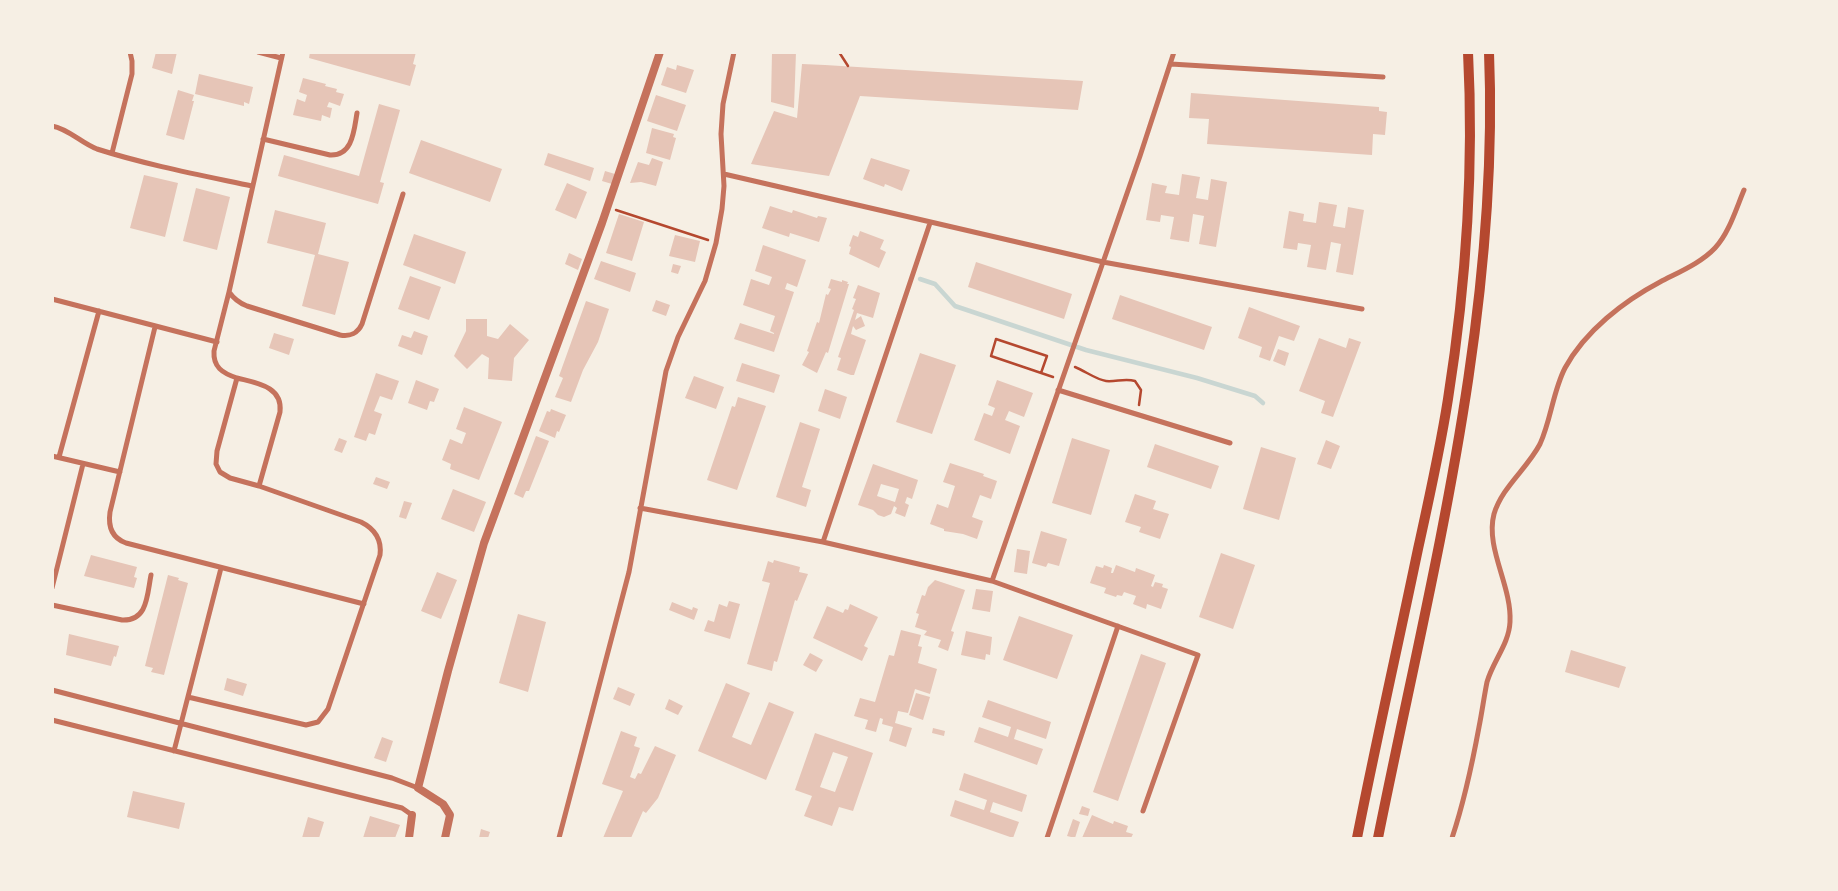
<!DOCTYPE html>
<style>
body{margin:0}
#map{position:relative;width:1838px;height:891px;overflow:hidden;background:#f6efe4;font-family:"IBM Plex Sans",sans-serif}
canvas{display:block}
.frame{position:absolute;inset:0;border:54px solid #f6efe4;pointer-events:none}
</style>
<div id="map">
<canvas width="1838" height="891"></canvas>
<div class="frame"></div>
</div>
<script>
const ctx = document.querySelector('canvas').getContext('2d');
ctx.lineJoin = 'round';
function strokePath(path, color, width, dash) { ctx.strokeStyle = color; ctx.lineWidth = width; ctx.lineCap = dash ? 'butt' : 'round'; ctx.setLineDash(dash || []); ctx.stroke(path); }
function paint(path, color) { ctx.fillStyle = color; ctx.fill(path, 'evenodd'); }
const stream = new Path2D(`
 M920,279L935,284L955,306L1086,350L1197,378L1255,396L1263,403`);
const building = new Path2D(`
 M156,52H177L172,74L152,68Z
 M310,52H416L413,64L416,65L410,86L309,58Z
 M772,52H796L794,108L771,102Z
 M802,64L825,65L1083,81L1078,110L860,96L829,176L751,164L774,111L797,118Z
 M677,65L694,70L686,93L661,85L667,67L676,70Z
 M199,74L253,87L249,104L244,102V106L195,94Z
 M303,78L326,84L325,86L337,89L336,92L344,94L340,106L329,102L327,107L332,108L330,118L322,115L321,121L293,115L297,99L305,102L307,95L299,92Z
 M178,90L194,95L192,101H194L184,140L166,135Z
 M1191,93L1379,107V111L1387,112L1385,135L1373,134L1372,155L1207,144L1209,119L1189,118Z
 M656,95L686,105L677,131L647,121Z
 M379,104L400,110L380,182L384,183L378,204L278,176L284,155L359,176Z
 M652,128L674,134L673,137L676,138L670,160L646,153Z
 M421,140L502,169L490,202L409,173Z
 M548,153L594,168L590,181L544,165Z
 M652,158L663,162L656,186L641,182L630,183L638,162L649,165Z
 M871,158L910,170L902,191L885,184L884,187L863,179Z
 M605,171L615,174L612,184L602,181Z
 M1182,174L1200,177L1196,198L1208,200L1211,179L1227,182L1216,247L1199,244L1204,216L1193,214L1189,242L1170,239L1174,217L1161,215L1160,222L1146,220L1152,183L1167,186L1165,193L1179,195Z
 M144,175L178,183L165,237L130,228Z
 M567,183L587,192L576,219L555,210Z
 M196,188L230,197L217,250L183,241Z
 M1319,202L1337,205L1333,226L1345,228L1348,207L1364,210L1353,275L1336,272L1341,244L1331,242L1326,270L1307,267L1311,245L1298,243L1297,250L1283,248L1289,211L1304,214L1303,221L1316,223Z
 M770,206L792,213L793,210L817,218L818,216L827,218L819,242L790,233L789,237L762,228Z
 M275,210L326,223L318,254L349,262L335,315L302,306L315,255L267,243Z
 M619,214L644,222L632,261L606,253Z
 M860,231L884,240L880,249L886,252L879,268L849,254L851,247L849,246L853,235L858,237Z
 M414,234L466,252L455,284L403,265Z
 M675,235L700,241L695,262L669,256Z
 M763,245L806,260L797,287L787,283L785,289L794,292L774,352L734,339L740,323L774,334V333L770,331L775,316L743,305L751,279L769,285L772,277L755,271Z
 M569,253L582,259L578,270L565,264Z
 M601,261L636,273L630,292L594,279Z
 M976,262L1072,294L1064,319L968,287Z
 M673,264L681,266L678,274L671,272Z
 M410,276L441,287L429,320L398,309Z
 M831,279L842,282V280L848,282L847,284H849L828,353L826,352L817,373L802,365L809,352L807,351L817,322L819,323L826,294L828,295L831,289L828,288Z
 M858,285L880,293L873,318L857,313L855,320L861,316L865,326L856,330L853,326L851,334L866,340L854,375H851L837,370L841,358L838,357L854,310L852,309L856,299L853,298Z
 M1120,295L1212,327L1204,350L1112,319Z
 M656,300L670,305L666,316L652,311Z
 M586,301L609,309L598,342L583,370L571,402L555,397L563,378L559,376Z
 M1249,307L1300,326L1294,341L1279,336L1270,361L1259,357L1262,347L1238,338Z
 M466,319H487V336L498,339L510,324L529,340L514,358L512,381L488,379L489,358L482,354L467,369L454,356L466,331Z
 M414,331L428,336L422,355L398,346L402,335L411,338Z
 M274,333L294,339L289,355L269,348Z
 M1319,338L1346,348L1349,338L1361,342L1333,417L1321,413L1325,401L1299,391Z
 M1278,349L1289,353L1285,366L1273,361Z
 M920,353L956,365L932,434L896,422Z
 M742,363L780,375L774,393L736,381Z
 M376,373L399,381L392,400L380,396L374,411L382,414L375,435L369,433L366,441L354,437Z
 M694,376L724,387L716,409L685,398Z
 M416,380L439,389L434,402L430,401L427,410L408,403Z
 M997,380L1033,393L1024,417L1009,411L1005,420L1020,426L1010,454L974,440L984,413L992,416L995,408L988,405Z
 M825,389L847,397L840,419L818,411Z
 M738,397L766,406L737,490L707,480L732,406L735,407Z
 M464,407L502,422L479,480L450,469L451,464L442,460L450,439L462,444L466,433L456,429Z
 M551,409L566,415L559,432L557,431L555,438L539,431L547,411L550,412Z
 M800,422L820,429L802,487L811,490L806,507L776,497Z
 M536,436L549,441L529,491H526L523,498L514,494Z
 M339,438L347,441L342,453L334,450Z
 M1072,438L1110,450L1091,515L1052,503Z
 M1326,440L1340,446L1331,469L1317,464Z
 M1155,444L1219,466L1211,489L1147,467Z
 M1261,447L1296,458L1279,520L1243,509Z
 M950,463L984,474L983,476L997,481L991,499L980,495L972,517L983,521L977,539L963,534L944,531V529L930,524L937,504L948,508L955,486L943,482Z
 M873,464L918,480L912,499L907,497L905,503L909,505L905,517L895,513L897,508L894,506L891,514L884,517L878,515L873,510L858,505ZM881,484L899,489L895,502L877,496Z
 M376,477L390,482L387,489L373,484Z
 M453,489L486,502L474,532L441,519Z
 M1135,494L1156,501L1153,509L1169,514L1160,539L1139,532L1141,527L1125,522Z
 M404,501L412,503L406,519L399,517Z
 M1041,531L1067,539L1059,566L1048,563L1046,567L1032,563Z
 M1017,549L1030,551L1027,574L1014,572Z
 M1221,553L1255,565L1233,629L1199,617Z
 M91,555L137,567L134,577L137,578L134,588L84,576Z
 M774,560L800,567L799,572L808,574L797,601L795,600L777,662L774,661L772,671L747,664L770,583L762,581L768,561L773,563Z
 M1104,565L1112,568L1111,573H1113L1116,565L1135,572L1136,568L1155,575L1151,586L1153,587L1155,582L1163,584L1162,587L1168,589L1161,609L1147,604L1146,609L1133,604L1136,596L1124,592L1122,596L1117,595L1116,597L1104,593L1106,588L1090,583L1096,566L1103,568Z
 M437,572L457,580L441,619L421,611Z
 M168,575L179,578L178,580L188,583L164,675L151,672L153,668L145,666Z
 M935,580L965,590L951,631L954,632L948,651L938,647L941,640L924,635L927,631L915,627L919,614L916,613L922,595L925,596L928,587Z
 M976,589L993,591L990,612L972,609Z
 M729,601L740,604L730,639L704,631L708,620L714,622L719,604L727,607Z
 M672,602L692,610L693,607L698,609L694,620L669,610Z
 M850,604L878,617L864,646L868,648L862,661L813,638L827,606L843,613L845,609L848,610Z
 M518,614L546,622L528,692L499,683Z
 M1019,616L1073,635L1057,679L1003,660Z
 M901,630L921,635L918,646L922,647L918,663L937,669L930,694L915,689L908,713L898,711L895,723L912,728L906,747L889,741L893,727L882,724L883,719L880,718L876,732L865,729L868,720L854,716L860,698L875,702L889,655L894,656Z
 M966,631L992,637L990,655L986,654L985,660L961,655Z
 M69,634L119,646L116,657L114,656L111,666L66,655Z
 M1571,650L1626,667L1619,688L1565,672Z
 M810,653L823,660L816,672L803,665Z
 M1141,654L1166,663L1118,801L1093,792Z
 M227,678L247,684L243,696L224,690Z
 M726,683L750,693L732,737L751,745L769,702L794,712L766,780L698,751Z
 M618,687L635,694L630,706L613,699Z
 M916,693L930,697L923,720L909,715Z
 M669,699L683,706L678,715L665,709Z
 M988,700L1051,722L1046,739L1017,729L1014,739L1043,749L1037,765L974,742L979,727L1008,737L1011,727L982,717Z
 M933,728L945,731L944,736L932,733Z
 M621,731L637,737L634,746L640,748L630,777L635,779L638,773L641,774L655,746L676,755L658,798L646,813L643,811L631,838H603L623,791L602,784Z
 M815,733L873,753L853,811L839,807L832,826L804,816L812,796L795,790ZM833,752L848,757L835,792L820,787Z
 M382,737L393,741L386,762L374,758Z
 M964,773L1027,795L1022,812L993,802L990,812L1019,822L1013,838L950,816L955,800L984,810L987,800L959,790Z
 M133,791L185,803L179,829L127,817Z
 M1082,806L1090,809L1088,816L1079,814Z
 M1092,815L1113,824L1114,821L1128,826L1126,832L1133,834L1131,838H1082Z
 M370,816L400,825L395,838H363Z
 M308,817L324,822L319,838H302Z
 M1073,819L1080,822L1075,838L1067,836Z
 M481,829L490,832L488,838H479Z`);
const path = new Path2D(`
 M839,52L848,66
 M616,210L708,240
 M1075,367C1085,371 1097,380 1106,381C1116,382 1125,378 1135,381L1141,390L1139,405
 M1041,373L1047,356L996,339L991,356L1053,377`);
const minor = new Path2D(`
 M258,52L281,58
 M283,52L229,292C234,299 239,303 247,306L340,335C350,337 358,333 362,324L403,194
 M1171,64L1383,77
 M52,126C69,129 81,143 97,149C147,165 200,175 252,186
 M263,139L330,155C353,156 354,130 357,113
 M112,153L132,74V61L130,52
 M724,174L1103,262L1362,309
 M229,292L214,351C213,367 222,373 237,378
 M52,299L217,342
 M155,327L110,512C108,526 112,538 126,543L364,604
 M1058,390L1230,443
 M52,456L120,472
 M59,457L99,311
 M640,508L823,542L992,581L1198,655L1143,811
 M823,542L930,223
 M992,581L1140,156L1174,52
 M52,588L83,464
 M52,605L122,620C148,621 147,595 151,575
 M52,690L392,778L418,788
 M188,697L306,725L318,722L328,709L380,555C382,539 375,529 361,522L259,486L230,478L220,472L216,464L217,451L237,378C256,383 283,386 280,412L259,486
 M52,720L402,808L412,815
 M174,751L221,568
 M559,838L629,572L666,371L678,337L705,281L716,243L722,209L724,186L721,134L723,104L734,52
 M1047,838L1118,626
 M1452,838C1464,802 1472,765 1479,727C1482,712 1484,697 1487,682C1493,661 1509,644 1510,622C1512,586 1485,548 1494,514C1502,487 1527,469 1540,444C1551,420 1553,391 1565,368C1585,331 1624,301 1660,282C1679,272 1701,263 1715,248C1729,233 1736,209 1744,190`);
const tertiary = new Path2D(`
 M409,838L412,815
 M445,838L450,815L443,804L418,788L448,671L484,543L602,223L660,52`);
const trunk = new Path2D(`
 M1357,838C1376,742 1398,645 1418,549C1429,499 1440,450 1448,399C1466,285 1474,168 1468,52
 M1378,838C1430,579 1500,319 1489,52`);
strokePath(stream, '#c9d6d2', 4.5);
paint(building, '#e6c5b7');
strokePath(path, '#b5482f', 2.5);
strokePath(minor, '#c5725c', 5);
strokePath(tertiary, '#c5725c', 8);
strokePath(trunk, '#b5482f', 10);
</script>
